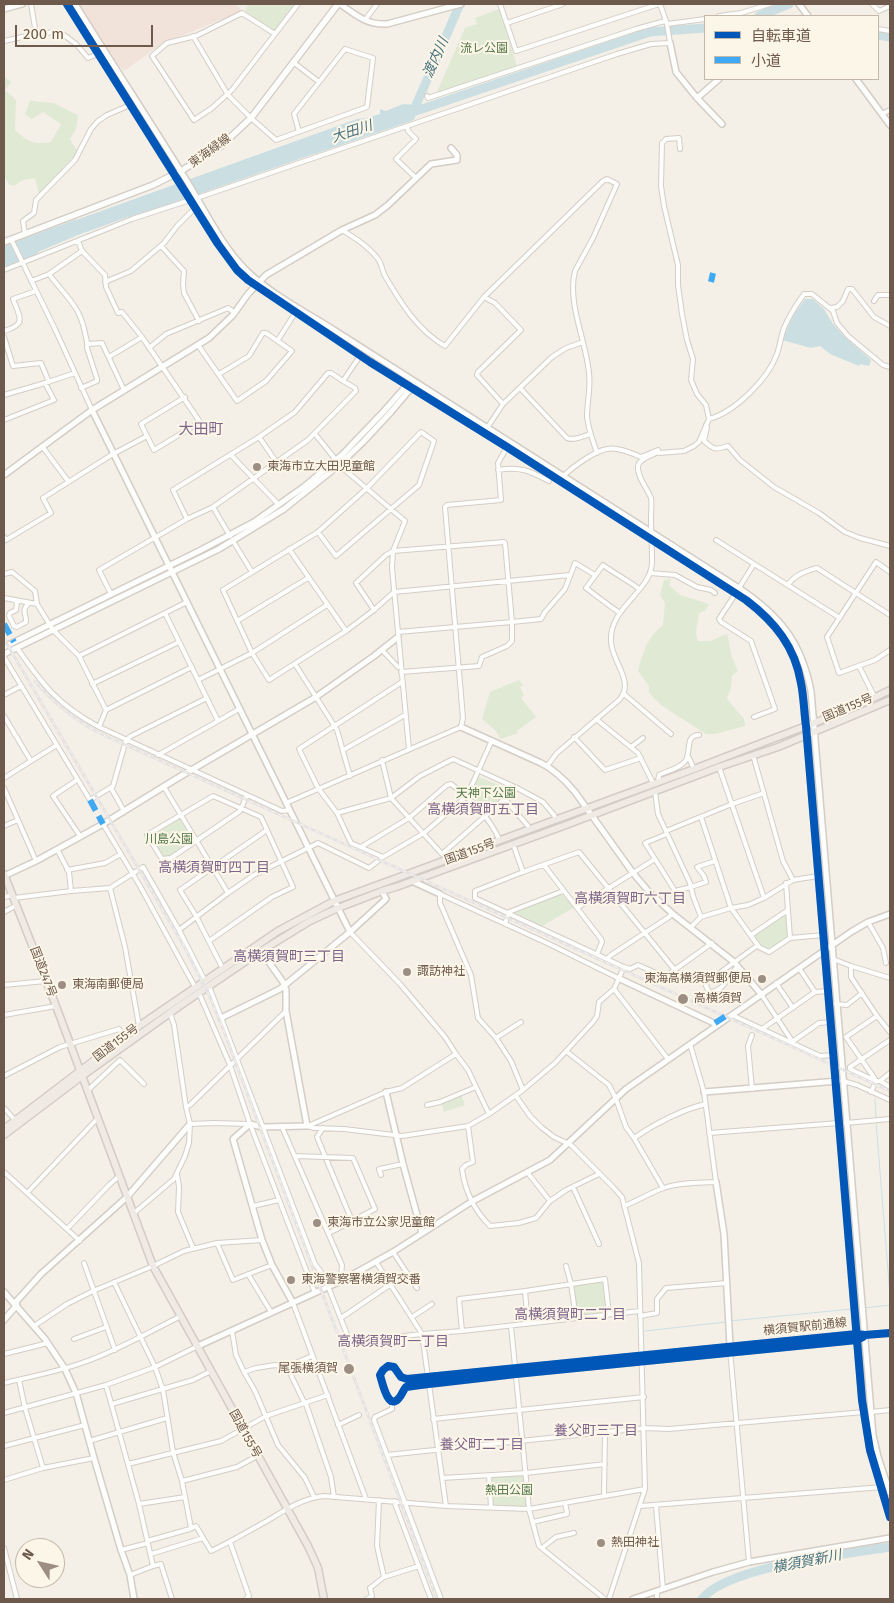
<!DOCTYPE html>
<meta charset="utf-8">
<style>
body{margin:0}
#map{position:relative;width:894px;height:1603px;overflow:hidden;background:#f4f0e8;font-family:"Fira Sans","Noto Sans JP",sans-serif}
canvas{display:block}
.frame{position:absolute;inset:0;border:5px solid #6e5a4c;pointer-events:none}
.legend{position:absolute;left:704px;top:15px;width:175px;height:65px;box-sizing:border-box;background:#fcf6e8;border:1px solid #c3b8aa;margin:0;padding:6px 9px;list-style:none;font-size:15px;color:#6e5a4c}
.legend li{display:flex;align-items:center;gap:10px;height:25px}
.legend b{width:25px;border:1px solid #c3b8aa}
.north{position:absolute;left:15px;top:1538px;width:50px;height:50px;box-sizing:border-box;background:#fcf6e8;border:1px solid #c3b8aa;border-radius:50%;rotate:305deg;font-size:14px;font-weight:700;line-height:20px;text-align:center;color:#6e5a4c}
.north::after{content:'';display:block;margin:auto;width:18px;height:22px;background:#9d8e83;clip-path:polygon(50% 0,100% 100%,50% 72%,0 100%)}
.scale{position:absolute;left:15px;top:25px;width:138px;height:22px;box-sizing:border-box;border:2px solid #6e5a4c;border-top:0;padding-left:6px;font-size:15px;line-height:18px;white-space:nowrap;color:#6e5a4c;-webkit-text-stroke:4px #fcf6e8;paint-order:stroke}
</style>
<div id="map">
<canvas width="894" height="1603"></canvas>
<div class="frame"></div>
<ul class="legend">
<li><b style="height:6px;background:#0057b8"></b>自転車道</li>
<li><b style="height:6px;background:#3fa9f5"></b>小道</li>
</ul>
<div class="north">N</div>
<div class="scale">200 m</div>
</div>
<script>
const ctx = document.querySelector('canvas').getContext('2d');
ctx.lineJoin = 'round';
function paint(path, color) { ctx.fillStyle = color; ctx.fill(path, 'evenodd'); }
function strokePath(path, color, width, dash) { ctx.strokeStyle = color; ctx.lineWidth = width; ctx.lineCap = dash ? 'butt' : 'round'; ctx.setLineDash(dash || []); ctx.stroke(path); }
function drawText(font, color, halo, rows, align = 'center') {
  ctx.font = font + ' "Fira Sans","Noto Sans JP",sans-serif'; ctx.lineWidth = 4; ctx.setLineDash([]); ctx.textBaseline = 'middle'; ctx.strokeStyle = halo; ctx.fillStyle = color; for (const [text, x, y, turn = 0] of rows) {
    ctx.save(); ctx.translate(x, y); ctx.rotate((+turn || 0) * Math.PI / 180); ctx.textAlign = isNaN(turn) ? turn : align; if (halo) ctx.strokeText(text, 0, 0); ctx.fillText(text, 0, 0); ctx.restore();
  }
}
const commercial = new Path2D(`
 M79,4H236L242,11L184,35L167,40L124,71L115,62Z`);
const green = new Path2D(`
 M249,4H295L275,31L245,11Z
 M499,9L517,66L439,94L437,92L465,28L477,24L475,18Z
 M4,76L11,82L5,90L16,100L15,130C29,142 33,145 51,142L61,124L43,112L32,119L25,114L30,101L53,103L78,115L76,129L70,139L78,152L39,194L35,178L23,180L13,186L9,184L4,176Z
 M671,579L669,585L680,595L709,604L705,611L699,613L696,633L698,641H710L727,634L732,657L738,671L732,676L731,687L727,699L744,719L745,726L715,734H706L661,705L649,693V686L638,671C644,651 646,639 663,625L665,603L660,595L664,580Z
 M519,680L523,685L520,687L524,695L521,698L536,717L517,731L518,733L501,739L494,729L482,719L490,692Z
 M479,777L511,790L484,812L470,798V795Z
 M178,819H180L192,841L171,856H163L151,837L152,835Z
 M561,893L573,906V908L542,926L516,914V911Z
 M785,913L787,915L788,936L771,949L762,945L754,936L755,934Z
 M461,1094L465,1105L444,1112L441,1102Z
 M602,1281L603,1282L607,1312L605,1313L578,1316L577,1315L574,1287L575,1285Z
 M522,1476L524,1477L527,1505L526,1507L493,1506L492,1504L491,1479L493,1477Z`);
const water = new Path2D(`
 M403,104L419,105L414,120L315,154H314L130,218L128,217L78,235L38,252C34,260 13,263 4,267V246L74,220V219L76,220L357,119L366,118L380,114V109L386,111Z
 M805,299H813L824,309L833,324L843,335L871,360L869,366L860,364L859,366L830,354L820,346L811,348L782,340L794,314Z`);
const stream = new Path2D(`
 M875,1099L876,1118
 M876,1122L890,1295
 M864,1308L890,1305
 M730,1321L852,1309
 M645,1331L726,1322`);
const river = new Path2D(`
 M759,16L789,4
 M878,35L890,37
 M413,112L460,4
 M407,114L650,32L705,28
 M702,1599C728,1566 847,1554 890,1547`);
const minor = new Path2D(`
 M31,4L36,34
 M500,4L516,51L659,4
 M872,4L879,11L890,6
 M719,16L741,13L770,4
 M365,20L377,4
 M507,23L563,4
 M667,24L705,19
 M878,29L890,31
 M275,34L242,13L196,36L167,43L152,56L194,120L212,108L232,90L298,4
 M193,36L228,95L251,118L276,140L367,107L373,58L345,49L294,114L299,132
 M4,41L36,34L56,32L64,35L76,44L88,58L98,54
 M293,62L319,82
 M427,96L428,98L636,29L665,21
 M882,114L890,110
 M407,126L408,131L416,139L396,159L415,177
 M197,198L617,54L651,44L670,43L667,24L660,4
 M342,230C355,238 368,246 378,259C382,264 382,271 385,276C401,303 417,330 445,346L484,297L603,181L607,179L617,184L593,238L575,271C567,304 586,340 589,373C591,388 587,402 587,416C588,429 593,441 597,453
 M25,234L23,221L34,213L36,200L75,160L91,129L98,121L107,115L130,105
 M11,239L55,329L92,410
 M161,246L184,271L183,284L184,293L199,321
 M4,270L132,219L190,200
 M49,274C64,295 80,305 85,333C86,338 88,343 87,348L97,379V381L81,388
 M31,281L49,274L82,251
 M105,282L131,271L164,243L177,226L195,208
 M484,297L495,303L521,330L478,372L477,375L503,404L552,357L566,348L583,342
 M874,301L878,295H890
 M830,308L837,307L843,301L848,289H852L874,317L890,326
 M4,331C27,324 20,318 13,299L36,291
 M4,337L13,366L41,363L49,382
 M278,340L295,313
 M88,344L102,343L124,390
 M198,345L237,401L266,381L292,351L266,333H263L249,356L219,374
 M149,348L166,334L226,309L228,308L235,313
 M109,357L142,337
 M520,388L567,438C574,441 584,436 590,434
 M4,395L45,383L75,373
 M709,419C735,412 768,379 777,354C780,345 781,336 784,328C789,316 796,305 804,294H812L833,311L837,323L848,336L883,365L890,367
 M4,420L54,400L45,383
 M706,425L707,427L704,441C714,450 715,450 728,446L740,460L774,487L819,513L845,532L860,538L890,546
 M487,428L503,404
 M315,434L336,460
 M147,436L141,424L185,397
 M259,437L277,463
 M42,446L68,481
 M231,455L279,505
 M339,465L405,521L393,551L392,568L409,749
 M498,470C520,466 530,471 549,481
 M563,476C573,467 594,451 607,449C618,447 631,453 641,457L658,450L659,453L684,451L694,446L699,442L709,419L706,405L697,394L691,380L693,359L687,340L682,314L678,285V265L664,206L661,186L662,143L666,139L679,138L680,149
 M213,507L308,440L356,391L355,388L343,381L360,356
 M187,519L173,490L259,437L295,412L328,373H331L343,381
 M4,537L6,540L51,513L43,498L113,454L147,436L154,450L200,422L142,337L122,312L118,313L106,287L105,275L82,251L78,241
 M716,540L840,618
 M233,541L252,572
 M289,549L346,631
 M890,572L876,562L827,637L839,673L875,660L890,650
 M650,573L675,575L697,587L711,590L715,593
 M4,574L12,572L35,591L37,604L53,630L79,656L106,710
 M788,585C793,576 807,570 817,568L890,615
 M739,588L754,564
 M736,593L719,619L721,622L751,641L775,709L754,717
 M111,594L99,570L187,519L213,507L230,536
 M4,598L37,604
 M15,600L17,603L16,610L10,613L9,616L14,626L17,627L26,622C27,614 20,611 29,603
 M327,605L252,653L269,680L346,631L374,610
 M165,613L218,721L239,709
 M620,613C608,605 598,597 586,588L603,565C615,574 628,580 639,589
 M237,621L308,578
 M398,632L512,622L505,543L504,542L393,551L386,555L356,583L374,610L394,592L570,575
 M17,648C43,685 58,705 99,727
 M382,650L398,667
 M79,656L187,602
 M4,657L90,800L113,786L126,740L131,736L207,698
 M295,664L337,730L350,776
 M859,666L875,698
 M192,667L106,710L99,727L282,811L290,810
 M401,672L479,666L482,657L507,646L512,641V622L541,619L545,612L565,589L575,563L595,575
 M198,680L252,653L223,590L318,532L367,488L421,432L434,441L419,485L336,556L318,532
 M402,682L299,749L318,788L337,813L351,843L383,857L424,833L467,796L492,740
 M92,684L179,642
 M624,694L671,734
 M4,695L21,686
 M4,716L31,761L57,745
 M596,719L638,753L653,783
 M574,737L605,770L641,758
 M631,747L643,738
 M343,750L405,715
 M158,755L218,721
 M753,755L783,861L793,880
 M687,758H689L694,769
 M382,760L391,798L442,854L517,788
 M547,766L557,753L619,700C636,682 611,661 611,641C609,607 652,591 652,562C652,547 651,532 651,517C651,511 652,503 651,498C647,488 637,477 638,466C639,459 650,456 656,453
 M719,767L764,898
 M4,778L31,761
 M77,780L53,796L80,836
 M658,782L659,775C667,771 681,768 686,760C691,751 685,735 699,735
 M164,787L228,893
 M4,788L36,861
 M111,788L124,811
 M655,792L658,814L690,883L693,896L701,917
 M247,795L240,811L171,858L162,859L147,835L213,796L261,817L267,830
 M505,799L528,826
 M286,803L461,727L463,718L445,507L447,505L501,500L498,463L507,447
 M337,813L391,798L420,776L453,759L517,788L543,802L554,815L556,820
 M701,817L731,908L759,947L769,952L790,938L824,935
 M103,824L140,886L195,987
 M4,826L18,820
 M666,831L732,804L764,793
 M513,844L523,872
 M361,847L409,818L447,785L451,784C470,798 490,818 500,841
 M57,849L69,872L71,891L110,888L143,867L179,930L205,981
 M655,859L675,891L691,887
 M544,865L601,939L602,942L597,954
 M67,870L105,863L121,854
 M786,883L790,938
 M691,887L706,882L704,876L697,867L715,861
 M110,888L125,947L139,1026
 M4,897L13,895
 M14,898L71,891
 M577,908L655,859L645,843L667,834
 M4,912L17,905
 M868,922L883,948L886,963
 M505,924L509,912L563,891
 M691,927L701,917L731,908L748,905L764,898L793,880L818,876
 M179,930L228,893L254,875L318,843L369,868L383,857
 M350,932L400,984L445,1037L456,1054L468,1070L489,1114
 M751,935L788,910
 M209,941L272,897L293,887L267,830L180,890L196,916L223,969
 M607,959L611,955L669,917L672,913
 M833,959L851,966
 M738,966C728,976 724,992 709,992L706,986L707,982L758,945
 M799,968L815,992L828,991
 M674,969L579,852L523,872L475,891V898L624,967L630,969L638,965L663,976H666L712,943
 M890,978L851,966V977L877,1016L890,1032
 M776,983L793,1008
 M4,985L46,981
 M209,986L315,1264L324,1276L350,1342L422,1334L462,1331L640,1311
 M614,989L668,1059
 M199,993L230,1065L250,1124L315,1293
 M761,994L792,1041
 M836,1004L847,1005L862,993
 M4,1015L56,1006
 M732,1015L820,1056L834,1055
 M762,1029L815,992
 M752,1035L748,1046L752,1089
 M846,1037L875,1079
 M846,1037L877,1016
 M496,1038L521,1022
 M792,1042L819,1023L831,1022
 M566,1051L609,1085L616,1099L626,1127L634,1138L663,1188
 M4,1076L60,1047L119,1029L125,1036
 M843,1081L857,1085L890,1100
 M876,1081L850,1069V1067L890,1040
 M880,1081L890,1087
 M523,1090L511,1061L496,1038L478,1018L471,975L440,903V894L547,943L618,978
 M87,1091L120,1060L144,1084
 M871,1092L876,1081H880L890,1073
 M516,1096L530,1116L541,1127L554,1137L571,1145L613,1187L622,1197L639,1263L645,1489L609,1599
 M427,1105L440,1102L476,1087
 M186,1107L190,1105L286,1011
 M4,1108L15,1120
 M846,1123L890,1119
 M190,1124L214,1123L250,1124
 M307,1126L314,1128L344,1129L402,1136L468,1126L489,1114L523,1090L555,1063L593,1022L597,1016L599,1002L614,989L624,967
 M308,1126L386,1092L402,1088L456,1054
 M468,1126L473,1162L466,1165L462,1169C465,1192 474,1210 490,1226L519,1223L536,1218L550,1201L566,1190L599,1174
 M282,1127L342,1265L341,1276L343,1280
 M323,1128L317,1137L352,1221
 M709,1133L839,1123
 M634,1138C656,1123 679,1111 705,1104
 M295,1156L353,1158L375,1209L329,1233
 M4,1172L80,1241
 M527,1172L550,1201
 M177,1174L179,1187L178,1212L193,1248
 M381,1175L379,1169L403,1164
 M573,1187L599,1244
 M27,1193L97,1119
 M253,1206L279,1200
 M624,1206C638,1201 651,1192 664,1188C680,1182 699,1183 716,1182L704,1092L690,1044
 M134,1213L174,1179L185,1156L189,1143L190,1124L186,1107L174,1025L170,1013
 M67,1229L108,1186L119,1176
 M217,1243L233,1280L272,1265
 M393,1252L417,1288
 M376,1262L422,1334L446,1506
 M84,1263L115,1350
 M566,1266L571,1284L576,1318
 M248,1274L271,1312
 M114,1282L155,1367L163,1390L173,1452L182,1481L191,1528
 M525,1291L528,1324
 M293,1303L366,1499
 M640,1316L657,1313V1299L666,1288L727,1283
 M412,1317L432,1304
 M341,1318L391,1284
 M34,1326L67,1304L93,1291L153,1266L184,1251L217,1243L262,1240
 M511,1326L529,1509L539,1546L605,1599
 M232,1331L236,1355L244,1372L255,1391L278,1445L305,1478L314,1497
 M462,1331L459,1299L525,1291L605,1279L609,1314
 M74,1339L106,1327
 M730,1350L749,1562
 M4,1354L48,1343
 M287,1367L305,1404
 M244,1372L256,1368L275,1365L286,1367L312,1356
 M19,1380L25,1408L43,1468
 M4,1383C33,1376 62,1371 90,1360C122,1348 151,1331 181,1316
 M106,1385L139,1504L153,1566
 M406,1387C403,1390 402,1395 399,1398C388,1412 382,1381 380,1375L383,1370L388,1366L394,1367L401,1377L407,1379
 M392,1401V1409L375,1417L374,1420L441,1599
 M112,1404L193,1380L211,1371
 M306,1404L331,1477L334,1497
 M871,1412L890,1410
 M4,1413L106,1385L155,1367L198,1346
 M433,1419L644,1397
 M338,1425L359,1415
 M89,1441L167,1418
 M4,1446L85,1425
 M387,1455L644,1428L669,1429L864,1412
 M128,1464L221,1441L266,1416L328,1395
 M489,1476L491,1507
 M442,1478L526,1473L605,1464
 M4,1480L43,1468L94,1458
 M182,1481L237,1467L257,1456
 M604,1496L605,1432
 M379,1500L377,1546L384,1577
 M394,1501L431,1599
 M139,1504L185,1497
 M640,1506L883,1487
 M656,1506L663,1589
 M533,1522L567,1514V1512L565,1503
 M147,1541L190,1529L196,1526L211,1551C231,1542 248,1531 267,1521C285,1510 303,1498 324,1496L446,1506L529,1509L645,1489
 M230,1542L249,1596L246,1599
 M4,1548L17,1599
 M542,1548L556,1537L574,1533
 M121,1550L148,1543
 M151,1554L203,1538
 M130,1575L153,1566L161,1564L172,1599
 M367,1599L372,1596L370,1588L384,1577L419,1566
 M657,1599V1591`);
const tertiary = new Path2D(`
 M67,4L218,244L237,270L248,280L370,362L507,447L746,600C775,622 795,647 801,683C804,698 804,712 806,726L862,1400L870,1450L890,1517
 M75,4C111,62 149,120 185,178C205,210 221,246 248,272C271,294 307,313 334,330L739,588C780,616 801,641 811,691L871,1412L873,1435L878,1457L890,1493
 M340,4C356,15 366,25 387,24L461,4
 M799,4L808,16
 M4,9L22,4
 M670,43L676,72L697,98L722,124
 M856,79L890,125
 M697,98L719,79
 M92,410L350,932
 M4,475L92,410L209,338L233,315L248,294L266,275L342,230L375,215L388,205L431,164L457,160V155L451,148
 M4,647L199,551L254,522L305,486L342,455L385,410L408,384
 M4,654L219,549L284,509L339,465L363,442L391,412L413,386
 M461,727L541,763C555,770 565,780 575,792L633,873L650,893L674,915L734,962L761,994
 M4,876L36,861L103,824L176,779L316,697L374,656L398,637
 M412,881L440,894
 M261,951L283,982L286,990V1011L307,1126L262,1127L250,1124L233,1139L262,1240L272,1265L293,1303
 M618,978L718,1025
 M221,1018L280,989L350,932L386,899L382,891
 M386,1092L403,1164L422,1233
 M704,1092L838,1081
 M716,1182L724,1234L730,1346
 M4,1292L45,1339L65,1369L76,1393L94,1458L121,1550L130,1575L134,1599
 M15,1303L41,1274L127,1197L190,1124
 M4,1320L17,1305
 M198,1346L343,1280L393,1252L471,1202L550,1160L626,1089L851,932L868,922L890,914
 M407,1379L857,1334L865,1335L890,1333
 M406,1387L516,1374L857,1340L860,1338
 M633,1599L713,1572L749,1562L890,1538`);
const secondary = new Path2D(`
 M4,242L153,185L181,171L221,146L251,118L338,4`);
const trunk = new Path2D(`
 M4,874L56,1006L153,1266L308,1546L318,1568L324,1599
 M4,1129L139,1026L278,931L334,901L694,769L806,726L855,707L890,690
 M4,1135L82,1076L181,1005L261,951L310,921L338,908L382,891L396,887L566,825L719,767L778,747L890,700`);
const rail = new Path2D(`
 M4,639L185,948L210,997L225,1034L437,1599
 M35,681C53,703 74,719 99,733L890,1091`);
const quiet = new Path2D(`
 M711,282L713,273
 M4,624L14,642
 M90,800L103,824
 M715,1023L729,1014`);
const cycleway = new Path2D(`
 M67,4L218,244L237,270L248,280L370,362L507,447L746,600C775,622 795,647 801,683C804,698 804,712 806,726L862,1400L870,1450L890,1517
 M863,1337L857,1340L516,1374L420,1385L406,1387C403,1390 402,1395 399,1398C388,1412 382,1381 380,1375L383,1370L388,1366L394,1367L401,1377L407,1379L857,1334L865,1335L890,1333`);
const markers = [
 [257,467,5,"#9d8e83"],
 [407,972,5,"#9d8e83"],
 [762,979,5,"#9d8e83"],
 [62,985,5,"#9d8e83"],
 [683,999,6,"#9d8e83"],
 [317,1223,5,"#9d8e83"],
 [291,1280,5,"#9d8e83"],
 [349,1369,6,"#9d8e83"],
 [601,1543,5,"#9d8e83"]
];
const parkNames = [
 ["流レ公園",484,49],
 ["天神下公園",486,794],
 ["川島公園",169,840],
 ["熱田公園",509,1491]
];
const streetNames = [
 ["東海緑線",210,151,-36],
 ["国道155号",848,708,-23],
 ["国道155号",470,852,-20],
 ["国道247号",43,972,69],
 ["国道155号",116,1043,-37],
 ["横須賀駅前通線",805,1327,-6],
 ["国道155号",245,1434,61]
];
const poiNames = [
 ["東海市立大田児童館",267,467],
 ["諏訪神社",417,972],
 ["東海高横須賀郵便局",752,979,"right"],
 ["東海南郵便局",72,985],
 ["高横須賀",694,999],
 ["東海市立公家児童館",327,1223],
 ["東海警察署横須賀交番",301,1280],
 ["尾張横須賀",338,1369,"right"],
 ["熱田神社",611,1543]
];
const waterNames = [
 ["渡内川",436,58,-66],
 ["大田川",352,132,-18],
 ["横須賀新川",807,1562,-11]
];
const neighbourhoodNames = [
 ["高横須賀町五丁目",483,810],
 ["高横須賀町四丁目",214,868],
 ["高横須賀町六丁目",630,899],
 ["高横須賀町三丁目",289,957],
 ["高横須賀町二丁目",570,1315],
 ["高横須賀町一丁目",393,1342],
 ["養父町三丁目",596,1431],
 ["養父町二丁目",482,1445]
];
const quarterNames = [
 ["大田町",201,430]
];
paint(commercial, '#f1e3d9');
paint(green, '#e0e9d4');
paint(water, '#cbdfe2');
strokePath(stream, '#cbdfe2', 1);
strokePath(river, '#cbdfe2', 9);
strokePath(minor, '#d3cdc6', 6);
strokePath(tertiary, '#d3cdc6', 8);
strokePath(secondary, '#d2ccc5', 8);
strokePath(trunk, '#d3ccc6', 9);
strokePath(minor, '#fdfdfc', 4);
strokePath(tertiary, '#fdfdfc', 5);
strokePath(secondary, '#fdfdfc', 5.5);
strokePath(trunk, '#efeae4', 6);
strokePath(rail, '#e4e2e3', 3);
strokePath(rail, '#fcf6e8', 1, [4]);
strokePath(quiet, '#3fa9f5', 6, [12, 6]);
strokePath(cycleway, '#0057b8', 8);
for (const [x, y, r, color] of markers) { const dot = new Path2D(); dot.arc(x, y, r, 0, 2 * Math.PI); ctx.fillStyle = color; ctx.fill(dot); strokePath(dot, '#fcf6e8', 2); }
drawText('12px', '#547849', '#fcf6e8', parkNames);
drawText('12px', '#6e5a4c', '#fcf6e8', streetNames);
drawText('12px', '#6e5a4c', '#fcf6e8', poiNames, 'left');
drawText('italic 14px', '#49737f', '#fcf6e8', waterNames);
drawText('14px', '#7f658a', '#fcf6e8', neighbourhoodNames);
drawText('15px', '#7f658a', '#fcf6e8', quarterNames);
</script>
